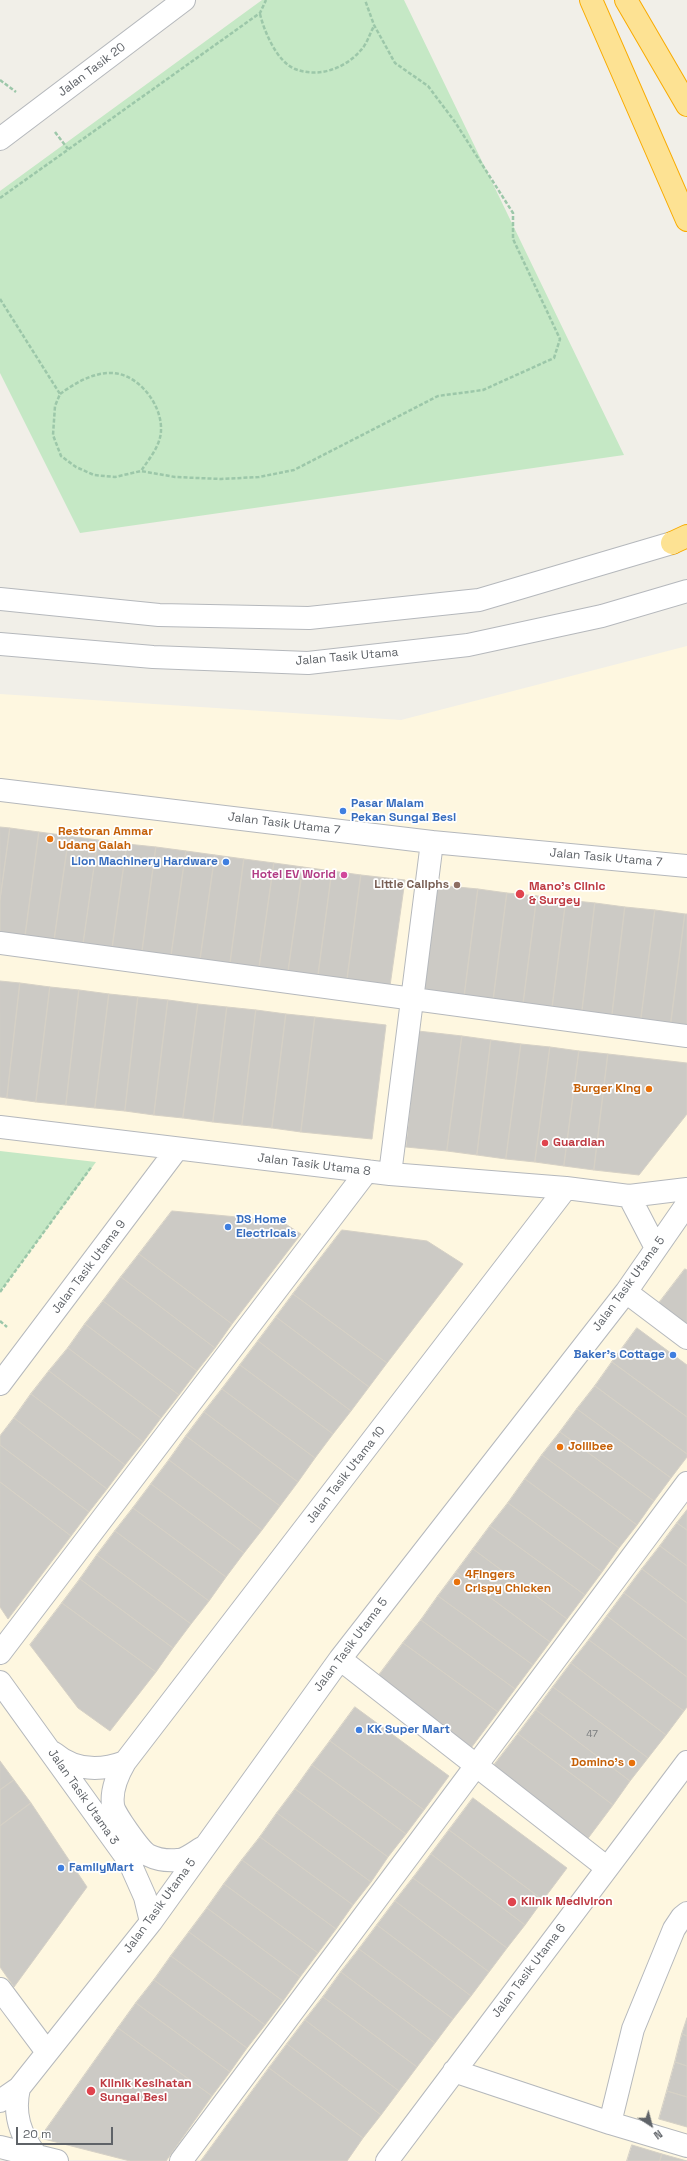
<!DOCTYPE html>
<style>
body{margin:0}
#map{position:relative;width:687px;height:2161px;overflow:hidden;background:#f1efe8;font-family:"Space Grotesk",sans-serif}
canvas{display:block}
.north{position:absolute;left:631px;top:2105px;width:40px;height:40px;-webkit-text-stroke:3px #fff;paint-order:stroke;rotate:144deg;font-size:11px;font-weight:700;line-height:16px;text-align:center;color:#5f6368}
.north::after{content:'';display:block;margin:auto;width:14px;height:18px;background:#5f6368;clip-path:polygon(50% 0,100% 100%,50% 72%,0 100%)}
.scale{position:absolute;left:16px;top:2127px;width:97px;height:18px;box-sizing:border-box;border:2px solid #5f6368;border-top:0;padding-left:5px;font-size:12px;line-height:14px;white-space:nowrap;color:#5f6368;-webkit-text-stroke:3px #fff;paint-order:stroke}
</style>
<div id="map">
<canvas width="687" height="2161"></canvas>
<div class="north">N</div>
<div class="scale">20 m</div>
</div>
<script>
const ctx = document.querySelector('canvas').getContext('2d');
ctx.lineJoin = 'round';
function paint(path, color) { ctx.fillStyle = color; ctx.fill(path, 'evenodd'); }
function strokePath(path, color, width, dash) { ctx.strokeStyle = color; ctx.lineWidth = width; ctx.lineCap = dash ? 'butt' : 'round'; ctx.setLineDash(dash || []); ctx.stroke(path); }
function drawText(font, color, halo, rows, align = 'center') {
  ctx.font = font + ' "Space Grotesk",sans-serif'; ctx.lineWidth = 3.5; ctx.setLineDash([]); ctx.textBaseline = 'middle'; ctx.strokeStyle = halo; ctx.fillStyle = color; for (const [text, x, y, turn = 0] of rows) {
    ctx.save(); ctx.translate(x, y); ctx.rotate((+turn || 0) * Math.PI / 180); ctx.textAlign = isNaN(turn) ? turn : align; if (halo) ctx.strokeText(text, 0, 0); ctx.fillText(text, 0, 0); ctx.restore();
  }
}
const commercial = new Path2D(`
 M687,646V2161L0,2160V694L401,720Z`);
const green = new Path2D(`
 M262,0H404L624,455L80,533L0,373V191Z
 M0,1151L96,1162L0,1292Z`);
const building = new Path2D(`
 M0,827L10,828L0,900Z
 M10,828L39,832L24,945L0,942V900Z
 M39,832L69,836L53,949L24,945Z
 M69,836L98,840L82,952L53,949Z
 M98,840L127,844L111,957L82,952Z
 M127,844L156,847L141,960L111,957Z
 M156,847L186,851L170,964L141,960Z
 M186,851L215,855L199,968L170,964Z
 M215,855L244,859L229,972L199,968Z
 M244,859L274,863L258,976L229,972Z
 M274,863L303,867L287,980L258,976Z
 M303,867L332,871L317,984L287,980Z
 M332,871L361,875L346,988L317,984Z
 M361,875L405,880L389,993L346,988Z
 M437,885L478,889L463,1006L422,1002Z
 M478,889L507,893L492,1010L463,1006Z
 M507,893L537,896L522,1013L492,1010Z
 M537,896L566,900L551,1017L522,1013Z
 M566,900L595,903L581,1020L551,1017Z
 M595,903L625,907L611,1024L581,1020Z
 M625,907L655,910L640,1027L611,1024Z
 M655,910L685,914L670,1030L640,1027Z
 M685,914H687V1033L670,1030Z
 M0,981L20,983L7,1098L0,1097Z
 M20,983L50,987L36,1102L7,1098Z
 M50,987L79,990L66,1105L36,1102Z
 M79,990L109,994L95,1108L66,1105Z
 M109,994L138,997L125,1111L95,1108Z
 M138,997L168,1000L154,1115L125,1111Z
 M168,1000L198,1004L183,1118L154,1115Z
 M198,1004L227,1007L213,1122L183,1118Z
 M227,1007L256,1010L242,1125L213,1122Z
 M256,1010L286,1014L272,1128L242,1125Z
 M286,1014L315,1017L301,1132L272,1128Z
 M315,1017L386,1025L372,1139L301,1132Z
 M418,1031L462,1036L447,1151L406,1147Z
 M462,1036L491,1040L477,1155L447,1151Z
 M491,1040L521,1044L506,1159L477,1155Z
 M521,1044L550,1047L535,1162L506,1159Z
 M550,1047L579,1051L564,1166L535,1162Z
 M579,1051L608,1054L594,1170L564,1166Z
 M608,1054L687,1063V1114L639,1175L594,1170Z
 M172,1211L281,1221L301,1234L232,1324L139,1254Z
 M342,1230L427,1241L463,1264L387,1363L293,1294Z
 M139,1254L232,1324L215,1348L121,1277Z
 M685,1269L687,1270V1324L659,1303Z
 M121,1277L215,1348L197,1371L103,1301Z
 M293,1294L387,1363L369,1387L276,1317Z
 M103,1301L197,1371L179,1395L85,1324Z
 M276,1317L369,1387L351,1411L258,1341Z
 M85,1324L179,1395L161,1418L68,1348Z
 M637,1328L687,1365V1417L612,1362Z
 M258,1341L351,1411L333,1434L240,1365Z
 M68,1348L161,1418L143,1442L49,1371Z
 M612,1362L687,1417V1454L595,1386Z
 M240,1365L333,1434L315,1458L222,1389Z
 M49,1371L143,1442L125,1465L31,1394Z
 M595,1386L687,1454V1457L671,1478L577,1409Z
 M222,1389L315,1458L298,1482L204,1412Z
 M31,1394L125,1465L107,1489L14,1418Z
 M577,1409L671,1478L654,1501L560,1432Z
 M204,1412L298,1482L280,1506L186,1436Z
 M14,1418L107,1489L89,1512L0,1445V1436Z
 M560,1432L654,1501L637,1525L542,1455Z
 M186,1436L280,1506L262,1530L169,1460Z
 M0,1445L89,1512L71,1536L0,1482Z
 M542,1455L637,1525L619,1548L525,1479Z
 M169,1460L262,1530L244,1553L151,1484Z
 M525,1479L619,1548L602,1572L508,1503Z
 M0,1482L71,1536L8,1619L0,1607Z
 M151,1484L244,1553L226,1577L133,1508Z
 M508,1503L602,1572L585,1595L490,1526Z
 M133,1508L226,1577L209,1601L115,1531Z
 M687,1510V1530L677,1523Z
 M677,1523L687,1530V1566L660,1546Z
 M490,1526L585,1595L567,1619L473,1549Z
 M115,1531L209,1601L191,1624L97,1555Z
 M660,1546L687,1566V1603L642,1569Z
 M473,1549L567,1619L550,1642L456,1572Z
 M97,1555L191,1624L173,1648L80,1579Z
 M642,1569L687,1603V1640L624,1593Z
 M456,1572L550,1642L533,1665L438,1596Z
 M80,1579L173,1648L156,1672L62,1603Z
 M624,1593L687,1640V1677L607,1616Z
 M438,1596L533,1665L515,1689L421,1620Z
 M62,1603L156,1672L110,1731L78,1708L30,1645Z
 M607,1616L687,1677V1707L684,1711L589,1640Z
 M421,1620L515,1689L498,1712L403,1643Z
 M589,1640L684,1711L666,1735L571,1663Z
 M403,1643L498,1712L471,1748L376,1679Z
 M571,1663L666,1735L648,1758L553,1687Z
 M553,1687L648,1758L630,1781L536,1710Z
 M355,1707L449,1776L424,1810L330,1741Z
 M536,1710L630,1781L613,1805L518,1734Z
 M518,1734L613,1805L586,1841L491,1769Z
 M330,1741L424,1810L406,1834L312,1765Z
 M0,1761L14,1780L0,1790Z
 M312,1765L406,1834L388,1857L295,1789Z
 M14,1780L31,1803L0,1826V1790Z
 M295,1789L388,1857L371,1882L277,1813Z
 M473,1798L567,1868L543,1900L449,1830Z
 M31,1803L87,1887L14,1987L0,1967V1826Z
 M277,1813L371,1882L353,1905L260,1837Z
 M449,1830L543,1900L525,1925L431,1854Z
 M260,1837L353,1905L336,1929L242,1860Z
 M431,1854L525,1925L507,1948L413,1878Z
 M242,1860L336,1929L318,1953L224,1884Z
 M413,1878L507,1948L489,1972L395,1901Z
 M224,1884L318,1953L300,1977L207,1908Z
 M395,1901L489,1972L471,1996L377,1925Z
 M207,1908L300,1977L283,2001L189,1932Z
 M377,1925L471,1996L453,2019L359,1949Z
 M189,1932L283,2001L265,2025L171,1956Z
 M359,1949L453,2019L435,2043L341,1972Z
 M171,1956L265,2025L247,2048L154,1980Z
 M341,1972L435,2043L417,2067L323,1997Z
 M154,1980L247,2048L230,2072L136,2003Z
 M323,1997L417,2067L399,2091L305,2020Z
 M136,2003L230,2072L212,2096L118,2028Z
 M687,2018V2036L682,2034Z
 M305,2020L399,2091L381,2115L287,2044Z
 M118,2028L212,2096L166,2161H130L40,2138Z
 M682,2034L687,2036V2066L675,2062Z
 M287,2044L381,2115L363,2138L269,2068Z
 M675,2062L687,2066V2097L667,2091Z
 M269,2068L363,2138L347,2161H201Z
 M667,2091L687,2097V2127L659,2119Z
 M632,2145L662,2154L660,2161H627Z
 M662,2154L687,2161H660Z`);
const path = new Path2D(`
 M260,14C264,31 277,62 295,69C318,78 345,69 361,50C367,44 370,33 374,26
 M0,80L16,92
 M55,132L68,149
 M0,198L260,13L266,0
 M0,299L60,394L55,406L53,435L61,456L76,467L94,475L115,477L141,471L175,477L221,479L259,477L294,470L438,396L483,390L554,358L560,339L513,239V213L455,122L428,86L395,63L374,25L365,0
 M60,394C74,384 90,374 108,373C136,371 162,403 161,430C161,445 149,459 141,471
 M0,1292L92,1166
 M0,1321L7,1327`);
const minor = new Path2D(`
 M0,139L184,0
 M0,599L159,615L309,618L479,600L672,543
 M0,644L153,657L308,663L468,645L602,616L687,591
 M0,790L432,842L687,866
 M0,943L687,1036
 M0,1127L390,1174L566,1188L629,1196L687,1189
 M390,1174L432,842
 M629,1196L656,1248
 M626,1292L687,1338
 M0,1384L177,1149
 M0,1653L367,1171
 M340,1659L606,1867
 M0,1682L129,1861L145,1897L151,1922
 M54,1753C75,1771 101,1771 125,1762
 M202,1848C195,1852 185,1860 178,1860C168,1861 156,1859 148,1855C140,1850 114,1814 113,1805C111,1791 118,1774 125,1762L566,1188
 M687,1913L682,1917L674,1929L633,2029L610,2123L687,2146
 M0,1989L47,2052
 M454,2071L610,2123
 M19,2088C13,2114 20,2135 36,2155
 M0,2101L19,2088L151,1922L340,1659L626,1292L687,1204
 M0,2147L57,2161
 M181,2161L687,1483
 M387,2161L687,1762`);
const highway = new Path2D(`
 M591,0L687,220
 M626,0L687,105
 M672,543L687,536`);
const markers = [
 [343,811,4,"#3f7fe0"],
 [50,839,4,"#e8710a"],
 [226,862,4,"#3f7fe0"],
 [344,875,4,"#d1479c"],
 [457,885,4,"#8d6e63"],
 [520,894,5,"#e0444e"],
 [649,1089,4,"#e8710a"],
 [545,1143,4,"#e0444e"],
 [228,1227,4,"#3f7fe0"],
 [673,1355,4,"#3f7fe0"],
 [560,1447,4,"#e8710a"],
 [457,1582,4,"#e8710a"],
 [359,1730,4,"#3f7fe0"],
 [632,1763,4,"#e8710a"],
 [61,1868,4,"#3f7fe0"],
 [512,1902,5,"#e0444e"],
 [91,2091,5,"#e0444e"]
];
const numberNames = [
 ["47",592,1734]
];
const streetNames = [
 ["Jalan Tasik 20",92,70,-37],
 ["Jalan Tasik Utama",347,657,-5],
 ["Jalan Tasik Utama 7",284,824,7],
 ["Jalan Tasik Utama 7",606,858,5],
 ["Jalan Tasik Utama 8",314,1165,7],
 ["Jalan Tasik Utama 9",89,1267,-53],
 ["Jalan Tasik Utama 5",629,1284,-54],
 ["Jalan Tasik Utama 10",346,1475,-52],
 ["Jalan Tasik Utama 5",351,1645,-53],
 ["Jalan Tasik Utama 3",83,1797,55],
 ["Jalan Tasik Utama 5",160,1906,-54],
 ["Jalan Tasik Utama 6",529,1971,-53]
];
const shopNames = [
 ["Pasar Malam",351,804],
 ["Pekan Sungai Besi",351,818],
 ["Lion Machinery Hardware",218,862,"right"],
 ["DS Home",236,1220],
 ["Electricals",236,1234],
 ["Baker's Cottage",665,1355,"right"],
 ["KK Super Mart",367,1730],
 ["FamilyMart",69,1868]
];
const foodNames = [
 ["Restoran Ammar",58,832],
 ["Udang Galah",58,846],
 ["Burger King",641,1089,"right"],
 ["Jollibee",568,1447],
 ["4Fingers",465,1575],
 ["Crispy Chicken",465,1589],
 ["Domino's",624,1763,"right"]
];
const hotelNames = [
 ["Hotel EV World",336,875]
];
const educationNames = [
 ["Little Caliphs",449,885]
];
const healthNames = [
 ["Mano's Clinic",529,887],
 ["& Surgey",529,901],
 ["Guardian",553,1143],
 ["Klinik Mediviron",521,1902],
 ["Klinik Kesihatan",100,2084],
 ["Sungai Besi",100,2098]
];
paint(commercial, '#fef7e0');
paint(green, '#c5e8c5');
paint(building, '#cccac5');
strokePath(building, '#d6d1c6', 1);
strokePath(minor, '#b5b8bc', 24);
strokePath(highway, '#f9ab00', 24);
strokePath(path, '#9cc7a9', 2.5, [4, 2]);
strokePath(minor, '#fff', 22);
strokePath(highway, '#fde293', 22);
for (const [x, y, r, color] of markers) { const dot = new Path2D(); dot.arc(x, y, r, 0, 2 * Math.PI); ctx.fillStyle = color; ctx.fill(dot); strokePath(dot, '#fff', 1.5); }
drawText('10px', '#7a7d7f', null, numberNames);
drawText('12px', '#5f6368', '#fff', streetNames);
drawText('bold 12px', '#366cbe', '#fff', shopNames, 'left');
drawText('bold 12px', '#c56008', '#fff', foodNames, 'left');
drawText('bold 12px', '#b23c85', '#fff', hotelNames, 'right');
drawText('bold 12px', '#785e54', '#fff', educationNames, 'right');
drawText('bold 12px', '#be3a42', '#fff', healthNames, 'left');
</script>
